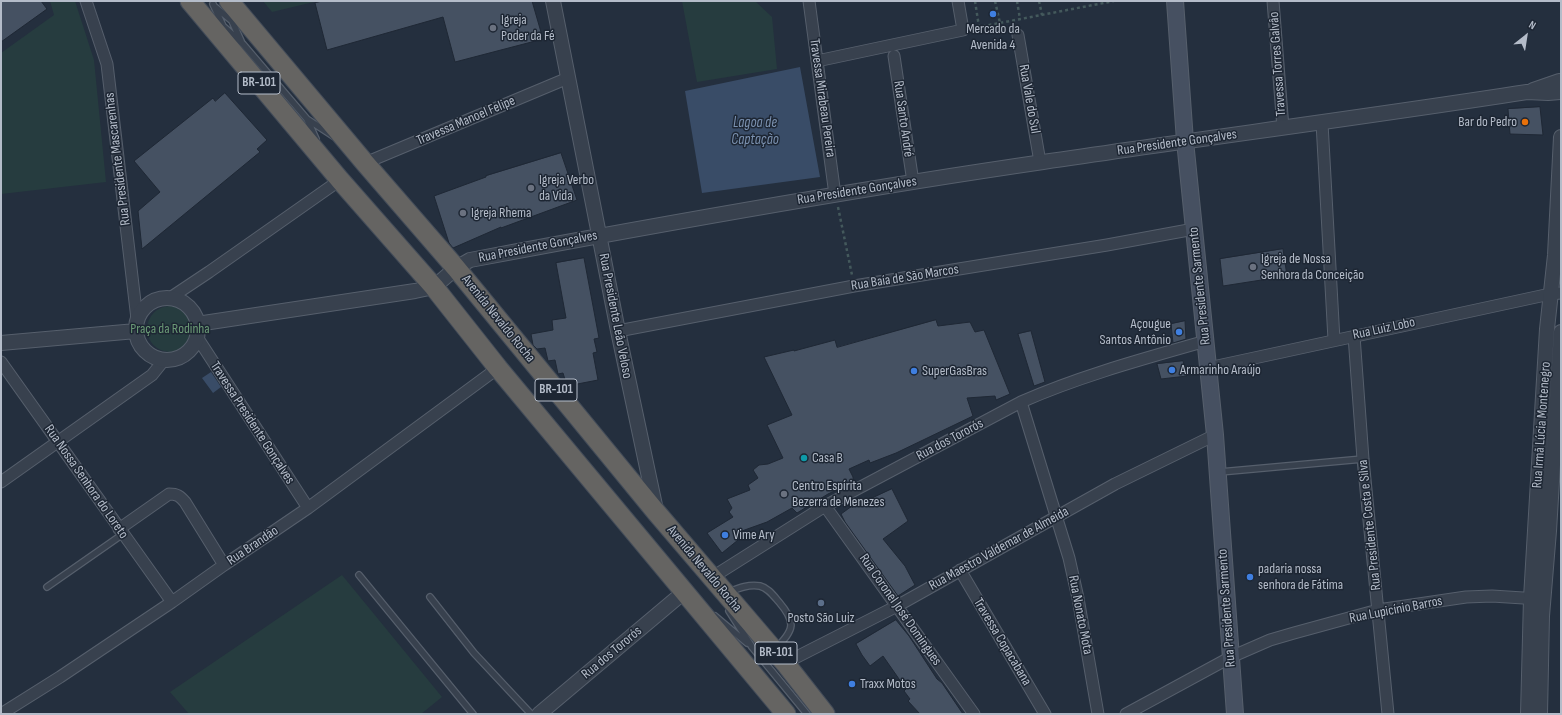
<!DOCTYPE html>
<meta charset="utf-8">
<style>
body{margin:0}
#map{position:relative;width:1562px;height:715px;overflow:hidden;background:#242f3e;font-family:"Sofia Sans Condensed",sans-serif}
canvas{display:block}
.frame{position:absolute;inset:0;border:2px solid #b4bcc9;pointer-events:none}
.north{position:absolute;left:1506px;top:16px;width:40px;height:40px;-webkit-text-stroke:3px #1d2633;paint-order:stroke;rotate:30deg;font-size:11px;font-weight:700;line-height:16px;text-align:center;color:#b4bcc9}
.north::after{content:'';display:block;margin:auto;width:14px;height:18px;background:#b4bcc9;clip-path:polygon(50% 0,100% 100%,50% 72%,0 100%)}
</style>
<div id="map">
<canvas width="1562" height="715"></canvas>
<div class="frame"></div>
<div class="north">N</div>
</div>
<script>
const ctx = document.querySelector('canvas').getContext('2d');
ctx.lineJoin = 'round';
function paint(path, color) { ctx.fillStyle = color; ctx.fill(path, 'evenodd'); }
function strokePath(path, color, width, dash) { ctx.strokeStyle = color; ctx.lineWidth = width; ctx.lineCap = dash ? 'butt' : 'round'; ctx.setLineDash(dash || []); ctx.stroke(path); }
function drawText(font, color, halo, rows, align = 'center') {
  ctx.font = font + ' "Sofia Sans Condensed",sans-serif'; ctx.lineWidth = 3; ctx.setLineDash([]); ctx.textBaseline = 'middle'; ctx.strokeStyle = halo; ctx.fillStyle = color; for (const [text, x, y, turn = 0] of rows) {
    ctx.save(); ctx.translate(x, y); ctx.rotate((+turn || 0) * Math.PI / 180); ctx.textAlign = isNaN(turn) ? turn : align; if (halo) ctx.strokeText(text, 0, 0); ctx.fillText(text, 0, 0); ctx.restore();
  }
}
const green = new Path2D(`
 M50,1H75L94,60L106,182L1,194V53L54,15Z
 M263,1H318L272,12Z
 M682,1H755L772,17L777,69L697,82Z
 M147 329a23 23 0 1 1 46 0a23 23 0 1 1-46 0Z
 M342,575L442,697L421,714H189L170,692Z`);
const water = new Path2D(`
 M800,67L820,177L702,193L685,91Z
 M211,372L221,387L213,393L202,378Z`);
const building = new Path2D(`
 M1,1H41L47,9L1,42Z
 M323,1H532L543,39L455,62L443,17L327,50L315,3Z
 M225,93L267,140L257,149L260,152L142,249L138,211L160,192L134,161L213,98L215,101Z
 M1540,107L1543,135L1510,134L1508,109Z
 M561,153L577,200L501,228V227L453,248L449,243L434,196L486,177V176Z
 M1283,249L1287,276L1223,286L1220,259Z
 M584,258L599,338L594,339L597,352L593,353L598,380L567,386L563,373L558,374L555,360L548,361L545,348L537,349L533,345L531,334L553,330L552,320L566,318L556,263Z
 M936,320L938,326L970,322L975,332L984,330L1010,394L996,400L995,396L967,398L973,416L896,453L870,463L869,460L849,469L853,477V482L828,494L797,513L792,508L767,522L739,532L743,536L722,553L707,533L733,517L729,512L732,508L727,499L750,490L748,485L758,478L753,470L759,465L768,464L783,458L767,425L792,415L764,357L794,350V351L835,340L837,347Z
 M1185,321L1186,339L1173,343L1171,324Z
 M1031,331L1045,382L1034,386L1018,334Z
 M1183,361L1187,376L1161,379L1157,364Z
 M892,489L908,521L883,539L905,566L915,585L898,596L845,522L841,514L852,506V507Z
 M896,620L909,636L937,679L942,683L963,714H920L908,701L910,699L904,691L906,689L883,656L870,666L862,655L856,644Z`);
const path = new Path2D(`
 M975,1L979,27L1114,1
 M995,1L1000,23
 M1017,1L1020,19
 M1039,1L1042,15
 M838,207L852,275`);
const service = new Path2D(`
 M213,4L223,26L243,44L307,119L316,139
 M214,6L232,21L241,41
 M307,119L333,136
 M1220,472L1363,459
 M359,575L473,714
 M47,587L123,534
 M729,592C739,588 749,584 760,586C768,588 773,595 779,602C796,622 795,630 775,649
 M430,597L474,653L531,714
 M729,611L752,647L807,714
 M715,616L747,643`);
const minor = new Path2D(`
 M86,1L107,64L137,319
 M809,1L835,195
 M1273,1L1283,128
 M1018,35L1040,162
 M894,56L913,182
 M817,61L963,30L958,1
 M1322,123L1334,340
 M365,163L568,78
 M170,298L209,272L340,180
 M618,331L854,286L1107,245L1194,229
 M1354,336L1363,459L1388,714
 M197,337L308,508
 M1,362L172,602
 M1208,368L1550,294L1561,293
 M1021,402L1069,558L1078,598L1098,714
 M1,482L152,375L164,360
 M825,506L974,714
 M119,529L169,494C177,494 180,496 185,502L224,565
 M960,570L1045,714
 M711,578L825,506L1021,402C1080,376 1143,359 1206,341
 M785,663L897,606L1115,484L1215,435
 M1,714L60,677L172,602L224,565L308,508L498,368
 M1126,714L1231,657L1270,640L1294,633L1378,610L1466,597L1492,596L1539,599`);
const tertiary = new Path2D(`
 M553,1L618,331L656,510
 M1533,90L1559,81
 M136 329a31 31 0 1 1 62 0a31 31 0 1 1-62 0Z
 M197,324L415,291L434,287L456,268L470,260C661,224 851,190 1043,162C1204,138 1366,117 1527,92L1548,93L1560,92
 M1,343L136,331
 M539,714L684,592
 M1528,714L1531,598L1547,329L1555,255L1561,137
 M1540,714L1542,616L1549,531L1561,332`);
const secondary = new Path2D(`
 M1175,1L1185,141L1215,435L1235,714`);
const trunk = new Path2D(`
 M190,1L340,180L434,287L498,368L786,714
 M229,1L365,163L456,268L656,512L785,663L825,714`);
const markers = [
 [993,14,4,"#3f7fe0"],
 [493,28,4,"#6b7280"],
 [1525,122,4,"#e8710a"],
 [531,188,4,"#6b7280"],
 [463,213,4,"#6b7280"],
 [1253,267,4,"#6b7280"],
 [1179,332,4,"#3f7fe0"],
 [1172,370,4,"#3f7fe0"],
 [914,371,4,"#3f7fe0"],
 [804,458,4,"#0f9aa8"],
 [784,494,4,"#6b7280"],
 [725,535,4,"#3f7fe0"],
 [1250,577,4,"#3f7fe0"],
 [821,603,4,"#5c6f8a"],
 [852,684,4,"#3f7fe0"]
];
const shields = [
 [259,83,42],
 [556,390,42],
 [776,653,42]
];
const shieldNames = [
 ["BR-101",259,83],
 ["BR-101",556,390],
 ["BR-101",776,653]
];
const poiNames = [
 ["Igreja",501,20],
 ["Poder da Fé",501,36],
 ["Mercado da",993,29,"center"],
 ["Avenida 4",993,45,"center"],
 ["Bar do Pedro",1517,122,"right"],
 ["Igreja Verbo",539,180],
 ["da Vida",539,196],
 ["Igreja Rhema",471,213],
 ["Igreja de Nossa",1261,259],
 ["Senhora da Conceição",1261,275],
 ["Açougue",1171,324,"right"],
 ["Santos Antônio",1171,340,"right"],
 ["Armarinho Araújo",1180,370],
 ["SuperGasBras",922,371],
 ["Casa B",812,458],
 ["Centro Espírita",792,486],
 ["Bezerra de Menezes",792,502],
 ["Vime Ary",733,535],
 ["padaria nossa",1258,569],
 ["senhora de Fátima",1258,585],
 ["Posto São Luiz",821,618,"center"],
 ["Traxx Motos",860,684]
];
const streetNames = [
 ["Travessa Torres Galvâo",1278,64,-94],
 ["Travessa Mirabeau Pereira",822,98,82],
 ["Rua Vale do Sul",1029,99,80],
 ["Rua Santo André",903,119,82],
 ["Travessa Manoel Felipe",466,121,-23],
 ["Rua Presidente Gonçalves",1177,143,-8],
 ["Rua Presidente Mascarenhas",118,159,-97],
 ["Rua Presidente Gonçalves",857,191,-9],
 ["Rua Presidente Gonçalves",538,247,-11],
 ["Rua Baía de São Marcos",905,278,-9],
 ["Rua Presidente Sarmento",1200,286,-96],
 ["Rua Presidente Leão Veloso",615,316,79],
 ["Avenida Nevaldo Rocha",498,319,51],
 ["Rua Luiz Lobo",1384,329,-12],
 ["Travessa Presidente Gonçalves",252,423,57],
 ["Rua Irmã Lúcia Montenegro",1542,425,-86],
 ["Rua dos Tororós",950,440,-28],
 ["Rua Nossa Senhora do Loreto",86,482,55],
 ["Rua Presidente Costa e Silva",1370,525,-96],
 ["Rua Brandâo",253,546,-34],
 ["Rua Maestro Valdemar de Almeida",999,549,-29],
 ["Avenida Nevaldo Rocha",704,569,50],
 ["Rua Presidente Sarmento",1227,608,-94],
 ["Rua Coronel José Domingues",900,610,55],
 ["Rua Lupicínio Barros",1396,610,-11],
 ["Rua Nonato Mota",1080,615,79],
 ["Travessa Copacabana",1002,642,59],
 ["Rua dos Tororós",612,653,-40]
];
const parkNames = [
 ["Praça da Rodinha",170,329]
];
const waterNames = [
 ["Lagoa de",755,123],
 ["Captação",755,140]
];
paint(green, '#263c3f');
paint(water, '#394c67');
paint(building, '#455162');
strokePath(building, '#1f2835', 1);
strokePath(service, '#565f6c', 8);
strokePath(minor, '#565f6c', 13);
strokePath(tertiary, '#565f6c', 16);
strokePath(secondary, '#565f6c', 18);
strokePath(trunk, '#434c59', 21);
strokePath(path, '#44595c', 2.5, [3, 3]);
strokePath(service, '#38414e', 5.5);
strokePath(minor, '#38414e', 11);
strokePath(tertiary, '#38414e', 14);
strokePath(secondary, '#465061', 16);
strokePath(trunk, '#656462', 19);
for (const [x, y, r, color] of markers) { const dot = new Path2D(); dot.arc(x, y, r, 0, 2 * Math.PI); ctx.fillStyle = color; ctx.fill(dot); strokePath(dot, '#1d2633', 1.5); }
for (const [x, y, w] of shields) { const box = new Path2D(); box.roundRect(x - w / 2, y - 11, w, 22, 3); ctx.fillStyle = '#1d2633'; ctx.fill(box); strokePath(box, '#b4bcc9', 1); }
drawText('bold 13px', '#b4bcc9', null, shieldNames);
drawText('14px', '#b4bcc9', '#1d2633', poiNames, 'left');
drawText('14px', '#b4bcc9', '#1d2633', streetNames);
drawText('14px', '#6b9a76', '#1d2633', parkNames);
drawText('italic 15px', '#7c92b1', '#1d2633', waterNames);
</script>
